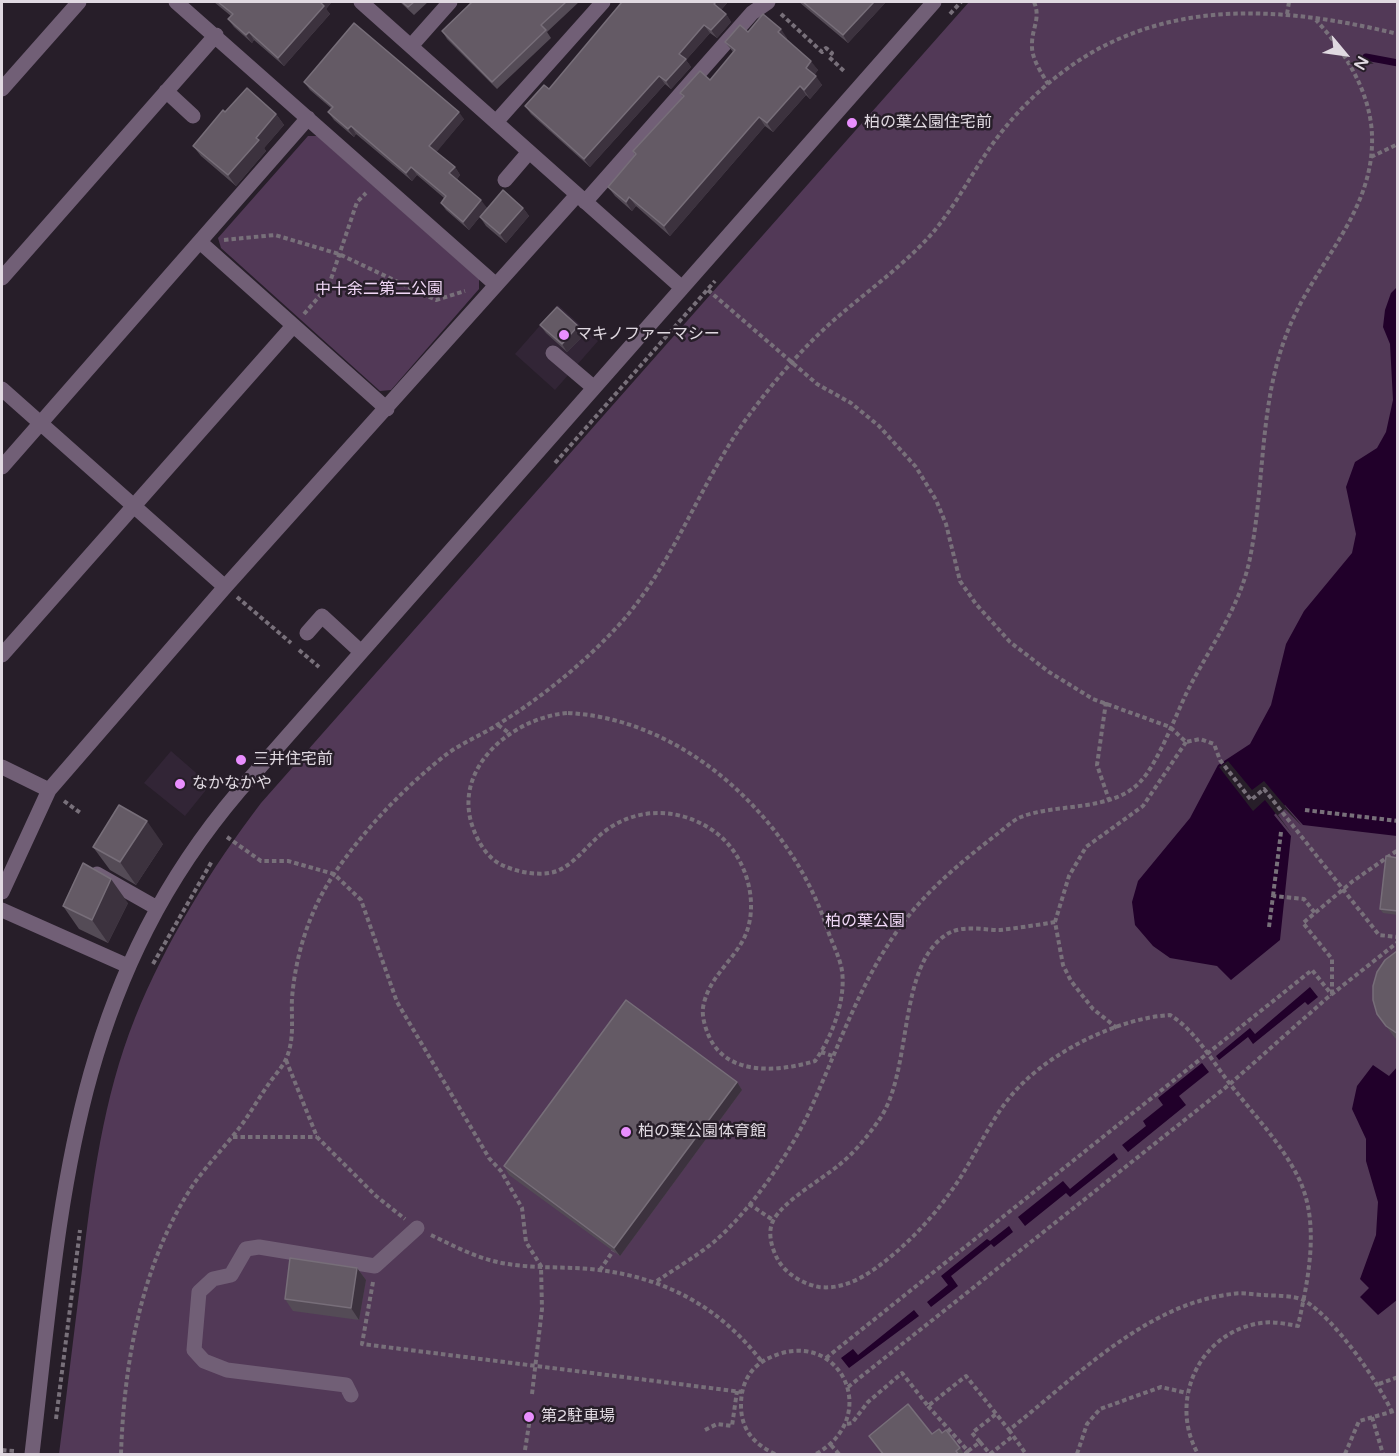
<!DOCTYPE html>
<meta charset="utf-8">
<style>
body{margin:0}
#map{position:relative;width:1399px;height:1456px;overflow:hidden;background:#271e29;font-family:"Varela Round",sans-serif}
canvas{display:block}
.frame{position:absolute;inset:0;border:3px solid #e0d9e1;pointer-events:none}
.north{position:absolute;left:1315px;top:24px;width:60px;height:60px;-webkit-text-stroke:4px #271e29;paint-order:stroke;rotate:119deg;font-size:16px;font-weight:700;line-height:24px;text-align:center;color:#e0d9e1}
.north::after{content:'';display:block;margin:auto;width:21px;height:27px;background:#e0d9e1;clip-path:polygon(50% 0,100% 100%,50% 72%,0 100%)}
</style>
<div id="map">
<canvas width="1399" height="1456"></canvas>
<div class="frame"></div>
<div class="north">N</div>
</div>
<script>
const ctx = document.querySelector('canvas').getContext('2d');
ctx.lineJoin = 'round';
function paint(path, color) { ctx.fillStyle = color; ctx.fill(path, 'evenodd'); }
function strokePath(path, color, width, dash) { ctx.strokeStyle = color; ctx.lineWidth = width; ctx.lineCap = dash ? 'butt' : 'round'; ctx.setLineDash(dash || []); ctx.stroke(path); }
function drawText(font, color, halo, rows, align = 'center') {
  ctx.font = font + ' "Varela Round","Noto Sans JP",sans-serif'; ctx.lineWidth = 5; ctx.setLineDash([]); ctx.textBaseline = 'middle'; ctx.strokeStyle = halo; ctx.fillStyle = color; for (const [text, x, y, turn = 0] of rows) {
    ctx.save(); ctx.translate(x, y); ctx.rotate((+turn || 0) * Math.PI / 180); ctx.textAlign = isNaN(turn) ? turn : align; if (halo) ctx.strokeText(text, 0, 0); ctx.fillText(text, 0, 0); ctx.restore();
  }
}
const built = new Path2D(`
 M558,305L598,341L555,390L515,354Z
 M171,751L210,785L185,816L144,783Z`);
const green = new Path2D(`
 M969,2H1397V1454H59C67,1393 74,1331 82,1270C92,1184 103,1098 135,1018C166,941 211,869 261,803Z
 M308,136H317L479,279V289L391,390L380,391L221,248L218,238Z`);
const water = new Path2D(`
 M1397,287V836L1303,825L1285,805L1274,815L1291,836L1280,940L1231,980L1217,966L1170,958L1153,946L1135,925L1132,902L1138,881L1190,818L1218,765L1250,744L1271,705L1286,644L1304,611L1352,553L1356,534L1346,487L1355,462L1377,448L1386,432L1393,400L1390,344L1383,327L1385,310L1391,293Z
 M1310,987L1318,997L1308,1005L1305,1002L1253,1044L1248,1037L1219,1060L1216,1056L1250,1028L1255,1034Z
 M1202,1063L1209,1072L1179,1096L1186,1105L1128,1152L1122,1145L1146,1126L1143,1121L1163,1105L1158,1098Z
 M1373,1065L1389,1076L1398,1066L1397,1300L1378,1315L1360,1297L1369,1288L1360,1279L1376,1235L1378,1202L1366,1161V1139L1352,1109L1357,1086Z
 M1114,1153L1118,1159L1070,1197L1066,1193L1025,1226L1018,1217L1063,1181L1070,1189Z
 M1009,1226L1013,1232L994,1247L991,1244L951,1276L958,1286L931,1307L927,1302L948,1285L941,1276L987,1239L990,1241Z
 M914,1310L919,1316L849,1368L841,1358L853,1349L858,1355Z`);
const pier = new Path2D(`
 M1228,761L1252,790L1264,781L1302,826L1285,809L1278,815L1292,834L1265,800L1253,811L1219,767Z`);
const stream = new Path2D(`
 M1366,57L1398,63`);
const path = new Path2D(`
 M1034,2C1041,18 1032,28 1032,44C1031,58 1041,72 1048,84
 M781,14L822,52L826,48L832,53L829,57L845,72
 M950,14L961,2
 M1287,14L1289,2
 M1371,157L1398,144
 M224,240L275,235L339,254L436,300L465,291
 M708,290L817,384L851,403L879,426L916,467L936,500L946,524L960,581L976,604L1010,642L1049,672L1093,699L1170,727L1186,742L1200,739L1214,744L1220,760L1251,800L1264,789L1379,935L1398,937
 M304,314L329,285L357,202L366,193
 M555,463L715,281
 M237,597L291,643
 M299,650L319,667
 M1106,702L1097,765L1109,800
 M568,713C686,719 791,819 827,928C831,941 840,957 842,971C846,1000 832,1037 815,1061C779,1072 725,1077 708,1034C704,1024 701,1013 704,1003C710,978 730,963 742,942C762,907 747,855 715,832C679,806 633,806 599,836C585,848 574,864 557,871C541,877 515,872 500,864C487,857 478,842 473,828C451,768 513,717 568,713Z
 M498,725L509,733
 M64,801L82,814
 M1305,810L1398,821
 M227,837L261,861H288L334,874L361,900L397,1002L489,1158L501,1171L522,1208L526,1242L541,1266L542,1309L532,1394
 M1273,896L1281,832
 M1055,922C1037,925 1018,928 1000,930C984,930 964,925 949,933C896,963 914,1070 879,1120C868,1136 854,1153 839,1165C821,1180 783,1201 773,1221C767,1233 772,1249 778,1260C786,1274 803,1284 819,1287C844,1290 866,1276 884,1262C915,1238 941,1208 962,1175C981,1144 997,1107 1024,1082C1059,1048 1121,1018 1170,1015C1195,1030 1212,1061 1230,1084C1254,1115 1283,1145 1300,1181C1320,1226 1308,1280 1298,1326C1286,1324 1273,1321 1261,1323C1199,1332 1168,1401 1198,1454
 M1269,927L1273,896L1304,899L1315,913
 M153,964L212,861
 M1332,994V959L1303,923L1353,881L1398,850
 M1117,1028L1093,1009L1071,981L1063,965L1055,922L1069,876L1086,847L1143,806L1186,742
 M821,1052L833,1056
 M286,1060L317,1137L376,1196L405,1219
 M233,1137H317
 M749,1204L773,1220
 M431,1235C456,1247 480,1260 508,1264C538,1269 569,1266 599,1270C666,1278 721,1308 762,1362
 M600,1270L613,1251
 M657,1281C676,1268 697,1256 715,1241C751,1210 791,1152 811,1108C839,1046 860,982 900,927C926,891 961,862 996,835C1004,829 1013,820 1021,817C1056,803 1112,812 1140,782C1158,763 1175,717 1187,692C1209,648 1240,608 1250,558C1266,479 1258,396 1292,321C1318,262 1370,213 1372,145C1374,97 1347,54 1316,20
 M373,1282L362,1344L742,1392
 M826,1358L1312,970L1332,995
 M1379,1384L1398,1377
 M848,1387L1230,1084L1327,998L1398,942
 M928,1406L968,1451L965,1454
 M1372,1417L1383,1454
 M56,1419L80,1230
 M847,1424L852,1423L868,1402L902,1373L928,1406L966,1376L1009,1430C1075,1378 1146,1304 1232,1294C1243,1292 1254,1295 1264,1295C1276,1296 1295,1295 1305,1301C1335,1319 1377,1380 1392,1412
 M705,1430L717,1424L732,1426L737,1391
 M1009,1430L1026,1454
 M980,1442L990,1454
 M831,1445L839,1454
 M2,1450L14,1451
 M525,1450L530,1418
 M968,1451L980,1442L972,1433L996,1414
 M121,1454C124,1363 141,1264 193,1185C205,1168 219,1153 232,1137C246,1121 256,1102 268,1085C273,1077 282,1068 286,1059C295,1039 291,1019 292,998C296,952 310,909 336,871C365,829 403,789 443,757C459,744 480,736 497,725C541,698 583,664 618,626C672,567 698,488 744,422C770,386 800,350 834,320C865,293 899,269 928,238C951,213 968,180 987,152C1019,104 1068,60 1121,38C1209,0 1307,12 1398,34
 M775,1454C754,1444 741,1430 741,1405C741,1386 748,1370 765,1360C837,1321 885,1415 816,1454
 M990,1454L1013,1436
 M1077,1454L1087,1424L1100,1409L1161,1387L1187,1393
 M1345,1454L1359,1421L1398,1410`);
const minor = new Path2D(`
 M176,2L495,284
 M361,2L681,287
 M411,46L450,2
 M2,89L79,2
 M166,91L193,116
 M496,122L603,2
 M505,180L529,152
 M585,202L752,13L768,2
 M200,242L387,409
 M2,278L216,35
 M553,353L593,387
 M2,389L225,587
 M2,467L308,118
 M307,633L322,616L361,652
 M2,655L293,326
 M2,767L49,790
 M97,874L157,908
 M2,892L49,790L225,587L577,195
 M2,910L128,966
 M351,1395L346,1385L227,1370L204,1361L194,1350L199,1292L213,1279L231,1275L246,1249L259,1247L375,1266L417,1228
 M32,1454C61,1207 69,991 239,791L934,2`);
const wall = new Path2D(`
 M214,2H330L331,3L326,9L330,14L284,66L254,40L252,43L234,27L228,19L231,16Z
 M400,2H428L414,15Z
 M472,2H579L547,32L551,38L497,89L447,39L442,31Z
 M622,2H728L721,10L726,14L731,22L717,38L710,33L686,60L691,67L671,89L665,84L590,167L531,114L525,106L549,89Z
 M799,2H886L848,43Z
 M748,32L787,38L786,39L818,70L814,75L822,85L810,99L806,95L773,132L765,126L670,236L636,206L632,211L615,196L608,187L635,155L633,151L683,97L680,93L710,80L733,52L725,42Z
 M304,82L464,119L436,152L455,167L460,175L457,179L487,208L469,230L446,210L441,203L444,198L417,175L412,181L356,134L354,137L334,120L328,112L331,108L310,90Z
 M225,112L276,114L284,125L264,148L266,151L236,186L201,156L193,146Z
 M523,208L529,216L506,243L486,226L480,217Z
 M540,325L584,335L567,352L546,333Z
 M163,844L136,885L110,870L93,847Z
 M1398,858V915L1383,913L1380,909Z
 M128,903L108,943L79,929L63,906Z
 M1398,951V1040L1395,1038L1377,1014Z
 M737,1082L742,1090L620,1256L509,1175L504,1166Z
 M357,1268L366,1280L359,1320L293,1311L285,1299Z
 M942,1433L960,1448L965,1455H882L869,1436L932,1434Z`);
const shadedWall = new Path2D(`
 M320,2H330L331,3L326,9L330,14L284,66L278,58Z
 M716,2H728L719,12L714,4Z
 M874,2H886L848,43L843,35Z
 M726,14L731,22L717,38L711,30Z
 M704,25L710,33L686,60L691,67L671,89L666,81L679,54Z
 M781,29L787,38L784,41L778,32Z
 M249,32L254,40L252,43L246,35Z
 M811,61L818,70L813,77L806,68Z
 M659,76L665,84L590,167L584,159Z
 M816,76L822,85L810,99L804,90Z
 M800,86L806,95L773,132L767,123Z
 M459,112L464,119L435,154L429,146Z
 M276,114L284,125L264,148L266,151L236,186L228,175L256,138Z
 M759,117L765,126L670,236L664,226Z
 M351,126L356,134L354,137L348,129Z
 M411,167L417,175L412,181L406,173Z
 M455,167L460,175L455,181L449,173Z
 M629,197L636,206L632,211L626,202Z
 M481,200L487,208L469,230L463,222Z
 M523,208L529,216L506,243L500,234Z
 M578,326L584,335L567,352L562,344Z
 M147,821L163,844L136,885L120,862Z
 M111,879L128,903L108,943L92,920Z
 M737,1082L742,1090L620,1256L614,1248Z
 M357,1268L366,1280L359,1320L351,1308Z`);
const building = new Path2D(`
 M218,2H320L324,6L278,58L249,32L246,35L228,19L233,14Z
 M402,2H414L408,7Z
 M472,2H566L541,25L546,30L492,82L442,31Z
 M622,2H716L714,4L726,14L711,30L704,25L679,54L686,59L666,81L659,76L584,159L525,106L544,85L549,89Z
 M803,2H874L843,35Z
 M763,14L781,29L778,32L811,61L806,68L816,76L804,90L800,86L767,123L759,117L664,226L629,197L626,202L608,187L636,154L633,151L684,96L680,93L700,71L710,80L735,50L725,42L740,25L748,32Z
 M354,23L459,112L429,146L455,167L449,173L481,200L463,222L441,203L446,196L411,167L406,173L351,126L348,129L328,112L333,107L304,82Z
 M247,88L276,114L256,138L259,140L228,175L193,146L223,110L225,112Z
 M503,190L523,208L500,234L480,217Z
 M557,307L578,326L562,344L540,325Z
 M119,805L147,821L120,862L93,847Z
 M1386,856L1398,858V911L1380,909Z
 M83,863L111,879L92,920L63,906Z
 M1397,951H1398V1034L1386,1026L1377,1014L1373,1000V986L1377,972L1385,960Z
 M626,1000L737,1082L614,1248L504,1166Z
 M290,1258L357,1268L351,1308L285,1299Z
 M908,1404L932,1434L939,1429L942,1433L946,1430L960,1448L956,1451L959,1455H884L869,1436Z
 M2,1453L19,1455H2Z`);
const markers = [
 [852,123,6,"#e98efe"],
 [564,335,6,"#e98efe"],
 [241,760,6,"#e98efe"],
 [180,784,6,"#e98efe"],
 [626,1132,6,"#e98efe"],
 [529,1417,6,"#e98efe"]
];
const poiNames = [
 ["柏の葉公園住宅前",864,123],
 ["マキノファーマシー",576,335],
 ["三井住宅前",253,760],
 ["なかなかや",192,784],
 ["柏の葉公園体育館",638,1132],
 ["第2駐車場",541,1417]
];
const parkNames = [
 ["中十余二第二公園",379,290],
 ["柏の葉公園",865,922]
];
paint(built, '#322536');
paint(green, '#523957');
paint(water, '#21002a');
paint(pier, '#271e29');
strokePath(stream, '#21002a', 7);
strokePath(path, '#78707a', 4, [4.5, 3]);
strokePath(minor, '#715f76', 15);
paint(wall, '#544b56');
paint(shadedWall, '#3c323e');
paint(building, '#645a65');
strokePath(building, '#776e79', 1.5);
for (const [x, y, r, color] of markers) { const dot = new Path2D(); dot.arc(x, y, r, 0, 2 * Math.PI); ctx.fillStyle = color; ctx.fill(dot); strokePath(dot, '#271e29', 2); }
drawText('16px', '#e0d9e1', '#271e29', poiNames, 'left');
drawText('16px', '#f0d7f6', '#271e29', parkNames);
</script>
